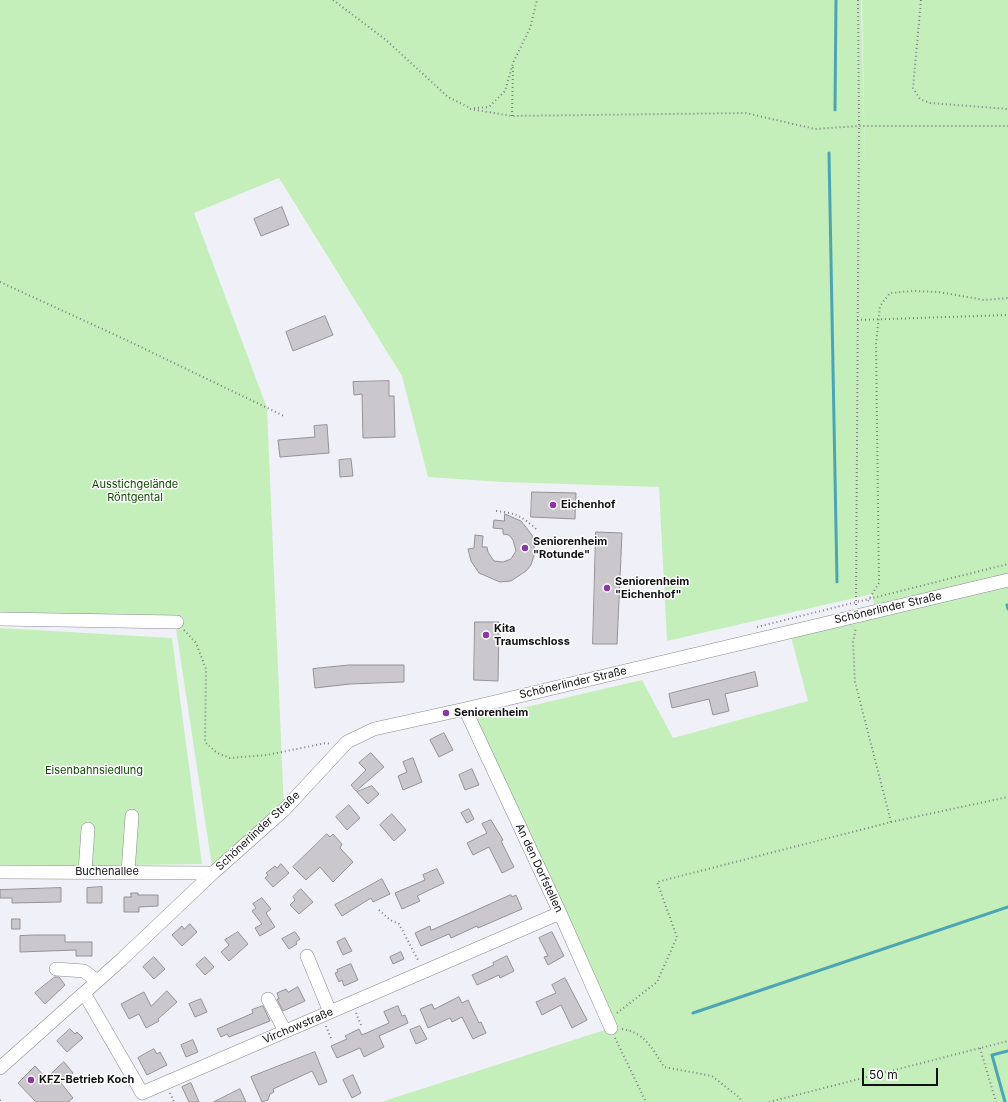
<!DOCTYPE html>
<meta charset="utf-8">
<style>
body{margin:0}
#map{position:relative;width:1008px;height:1102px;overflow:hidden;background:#f0f1f8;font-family:Inter,sans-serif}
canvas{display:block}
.scale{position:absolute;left:862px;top:1068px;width:76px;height:18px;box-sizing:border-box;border:2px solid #111114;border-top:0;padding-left:5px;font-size:12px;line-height:14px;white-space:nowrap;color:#111114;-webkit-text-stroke:3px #fff;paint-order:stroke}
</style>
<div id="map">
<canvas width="1008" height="1102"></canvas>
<div class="scale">50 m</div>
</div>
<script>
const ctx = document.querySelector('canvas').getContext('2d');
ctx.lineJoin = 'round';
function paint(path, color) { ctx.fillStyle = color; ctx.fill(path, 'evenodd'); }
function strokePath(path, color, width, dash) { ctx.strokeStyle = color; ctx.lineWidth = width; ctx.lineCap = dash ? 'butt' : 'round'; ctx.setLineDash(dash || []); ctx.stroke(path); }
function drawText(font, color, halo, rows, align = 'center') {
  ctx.font = font + ' Inter,sans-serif'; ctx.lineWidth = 3; ctx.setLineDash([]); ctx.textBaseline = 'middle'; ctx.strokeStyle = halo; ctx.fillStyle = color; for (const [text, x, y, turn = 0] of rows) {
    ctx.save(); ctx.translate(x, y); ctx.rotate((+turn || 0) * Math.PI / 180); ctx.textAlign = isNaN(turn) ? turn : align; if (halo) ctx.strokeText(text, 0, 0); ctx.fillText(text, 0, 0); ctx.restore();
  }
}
const green = new Path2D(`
 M0,0H861L865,166L862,0H1008V1102H381L611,1028L470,720L642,680L673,738L808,701L791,637L876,618L872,594L667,641L659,487L502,482L428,477L402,376L279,178L194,213L267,408L284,810L213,873L176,629L0,618Z
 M0,628L172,638L202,864L0,867Z`);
const stream = new Path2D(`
 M835,110L836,0
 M829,153L837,582
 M1007,605L1008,609
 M693,1013L1008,907
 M1005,1102L992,1055L1008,1051`);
const building = new Path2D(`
 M282,207L289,225L261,236L254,219Z
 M325,316L333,335L293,351L286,332Z
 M389,381V396H394L395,437L363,438L362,394L354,395L353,382Z
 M327,425L329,453L280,457L278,440L315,437L314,426Z
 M351,459L353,476L340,477L339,460Z
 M532,492L576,493L575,519L531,517Z
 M505,514L521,521L532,535L535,552L531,565L526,571L511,581L500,582L479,573L471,561L468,549L474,548L475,535L483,536L482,547H487L488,552L494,561L503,562L511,559L516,551L513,540L509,535L503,534V529L493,528L494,520L504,521Z
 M596,532L622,533L617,644H593Z
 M475,622H499L498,681L474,680Z
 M349,665H404V682L350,684L315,688L313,669Z
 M755,672L758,686L725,694L729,711L713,715L709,699L672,708L669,694Z
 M444,733L453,750L439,757L430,740Z
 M371,753L384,767L356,791L351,785L366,770L359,763Z
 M413,758L422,782L403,790L398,776L407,772L403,762Z
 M472,769L479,785L465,790L459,775Z
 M372,786L379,794L368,804L357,792Z
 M349,805L360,818L347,830L336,817Z
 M469,809L474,819L467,823L461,813Z
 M392,814L406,830L394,841L380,825Z
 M491,820L503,840L501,841L514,867L502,873L489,847L473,855L467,843L487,833L482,824Z
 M327,834L330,837L333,834L342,844L340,848L353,862L333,882L320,867L306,880L293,867Z
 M281,864L289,873L273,887L265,878L268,875L266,873L275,866L277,868Z
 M437,869L444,883L417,896L420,901L402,909L395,893L425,880L423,875Z
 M382,879L390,894L373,902L371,898L342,916L335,905Z
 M102,887V903H87V888Z
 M61,888V902L12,903V898H0V890Z
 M301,889L313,902L299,914L290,905L295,900L293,897Z
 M131,893H138V895H158V906L139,907V912H124V897H131Z
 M511,895L512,897L516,895L522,909L478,928L477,926L451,938L449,934L421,946L415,933L430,926L431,930Z
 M262,898L271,909L266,913L275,927L260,936L255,928L262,924L252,911L256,908L253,904Z
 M12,919H20V929H12Z
 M190,924L197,932L182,946L172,935L182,926L184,929Z
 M238,932L248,944L229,961L221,952L229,945L225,940Z
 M295,932L300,939L296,942L297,944L289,949L282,939Z
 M552,932L564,956L548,965L544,957L548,956L539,938Z
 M34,935H65V942H92V956H76V950L20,952V936Z
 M345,938L352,951L343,955L337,942Z
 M401,952L404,959L393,964L390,957Z
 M507,956L514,971L500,978L499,975L477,985L472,975L494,965L493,963Z
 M154,957L165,969L154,979L143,967Z
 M205,957L214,967L205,975L196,965Z
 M351,964L358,980L344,986L342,980L339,982L335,973L338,972L337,970Z
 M55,977H59L65,985L45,1004L35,993Z
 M565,978L587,1020L572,1028L561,1005L542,1015L536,1002L556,993L552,985Z
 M298,987L305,1001L283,1011L277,999H279L277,993L286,989L288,992Z
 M167,991L177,1002L158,1019L159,1021L146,1028L139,1014L129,1019L121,1004L144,992L151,1006Z
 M459,997L462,1003L468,1000L479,1023L481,1022L486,1033L473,1039L462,1017L452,1022L450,1018L428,1028L420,1009L432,1004L434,1009Z
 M201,999L207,1012L195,1017L189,1004Z
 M263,1006L270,1021L229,1037L227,1034L221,1037L217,1029L253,1013L252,1010Z
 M398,1006L402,1016L405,1015L408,1023L379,1036L384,1047L364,1057L360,1048L337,1058L331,1046L347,1039L345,1036L359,1029L362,1035L389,1023L384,1012Z
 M420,1026L427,1039L416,1044L410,1030Z
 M70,1029L75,1034L77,1032L83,1038L67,1052L57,1041Z
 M193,1040L198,1052L186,1057L181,1045Z
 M154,1049L157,1054L160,1052L167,1065L147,1075L138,1058Z
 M315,1052L327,1082L319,1085L312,1071L273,1089L274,1092L270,1094L268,1100L262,1102L251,1077Z
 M64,1062L73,1073L61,1083L73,1098L68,1102H36L18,1083L35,1066L46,1078Z
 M353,1075L361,1093L352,1098L343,1080Z
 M191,1083L199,1102H189L182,1087Z
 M240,1089L246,1102H214Z`);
const path = new Path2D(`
 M333,0L386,40L448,97L470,108
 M921,0L913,88L920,99L930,103L1008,109
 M474,108L489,107L505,91L513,63L530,28L537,0
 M470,109L512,116L746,113L815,129L859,126H1008
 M512,116L513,67
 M0,282L122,338L284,416
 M857,320L1008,315
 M496,511C515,513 522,516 536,529
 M868,601L879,583L876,344L880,306L890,293L913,291L939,292L984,300L1008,298
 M856,605L859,126L858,0
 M757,627L1008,564
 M184,630L196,643L206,669L205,742L217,753L230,758L267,755L326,743L331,744
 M891,822L1008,797
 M379,910L390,920L399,924L419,962
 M356,1013L361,1025
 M617,1013L657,982L677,937L657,882L891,822L855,682L853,642L856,627
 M326,1026L332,1041
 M622,1029C644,1032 653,1049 664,1067L712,1076L740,1098L741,1102
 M615,1038L646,1102
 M980,1048L996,1102
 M170,1093L174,1102
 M0,1100L1,1102
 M769,1102L1008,1041`);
const minor = new Path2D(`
 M0,619L177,622
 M465,709L560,913L611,1028
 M0,872L213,873
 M85,872L88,829
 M128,872L132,816
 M307,956L330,1012
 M56,969L84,971L97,981
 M84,993L142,1093L560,913
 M268,999L285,1031
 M0,1068L121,960L213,873L284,810L347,742L374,729L465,709L1008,580`);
const markers = [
 [553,505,4,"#8a36a4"],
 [525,548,4,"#8a36a4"],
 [607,588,4,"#8a36a4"],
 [486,635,4,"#8a36a4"],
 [446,713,4,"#8a36a4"],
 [31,1080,4,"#8a36a4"]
];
const parkNames = [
 ["Ausstichgelände",135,485],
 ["Röntgental",135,498],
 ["Eisenbahnsiedlung",94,771]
];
const poiNames = [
 ["Eichenhof",561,505],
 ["Seniorenheim",533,542],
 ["\"Rotunde\"",533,555],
 ["Seniorenheim",615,582],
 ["\"Eichenhof\"",615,595],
 ["Kita",494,629],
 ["Traumschloss",494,642],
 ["Seniorenheim",454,713],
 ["KFZ-Betrieb Koch",39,1080]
];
const streetNames = [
 ["Schönerlinder Straße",888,608,-13],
 ["Schönerlinder Straße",573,683,-13],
 ["Schönerlinder Straße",258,831,-43],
 ["An den Dorfstellen",539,868,65],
 ["Buchenallee",107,872],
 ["Virchowstraße",298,1026,-23]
];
paint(green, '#c4efbb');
strokePath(stream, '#4da5b4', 3);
paint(building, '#cac7cd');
strokePath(building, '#949197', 1);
strokePath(minor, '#898a91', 14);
strokePath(path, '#7d7d82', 2, [1, 3]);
strokePath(minor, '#fff', 13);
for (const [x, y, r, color] of markers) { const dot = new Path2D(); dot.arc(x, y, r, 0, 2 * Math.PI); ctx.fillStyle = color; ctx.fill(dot); strokePath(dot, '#fff', 1.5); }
drawText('11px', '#0d4900', '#fff', parkNames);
drawText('bold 11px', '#111114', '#fff', poiNames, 'left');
drawText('11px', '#111114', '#fff', streetNames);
</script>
